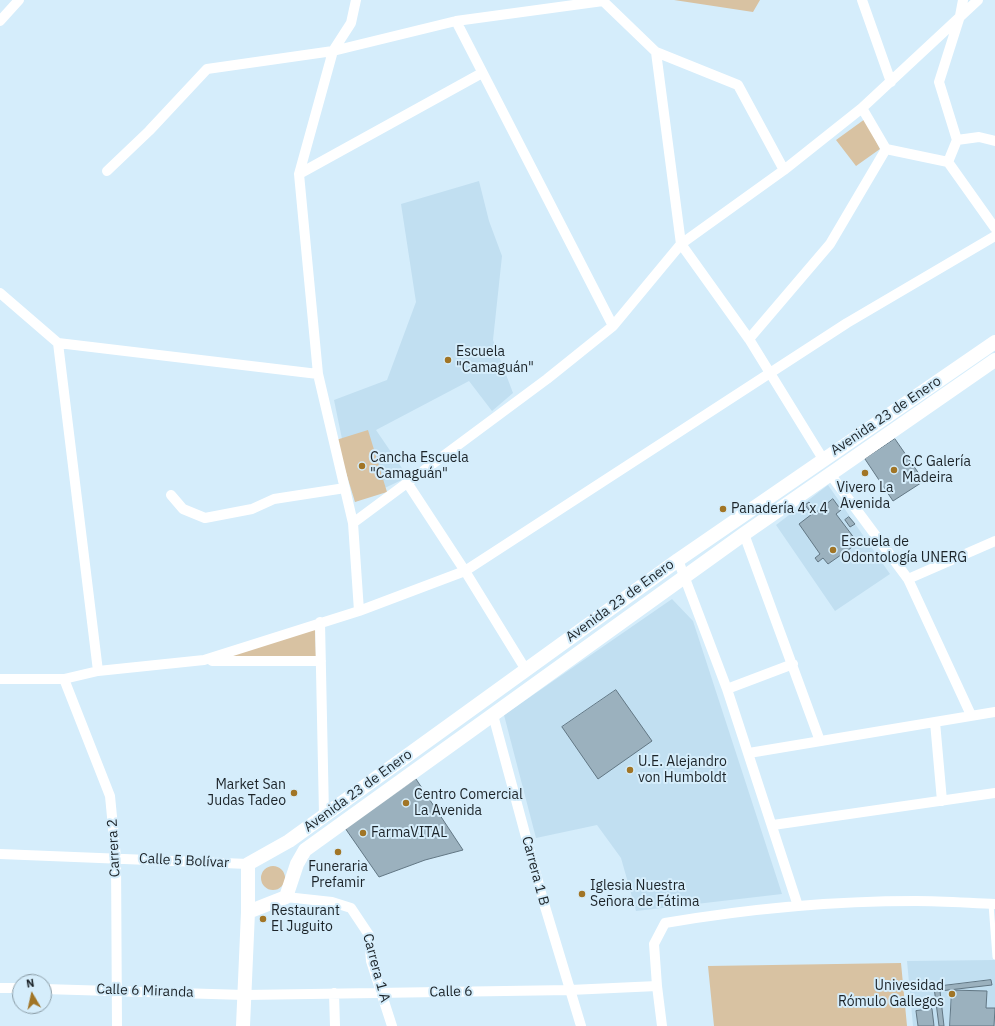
<!DOCTYPE html>
<meta charset="utf-8">
<style>
body{margin:0}
#map{position:relative;width:995px;height:1026px;overflow:hidden;background:#d5edfb;font-family:"IBM Plex Sans",sans-serif}
canvas{display:block}
.north{position:absolute;left:12px;top:974px;width:40px;height:40px;box-sizing:border-box;background:#d5edfb;border:1px solid #8b9da7;border-radius:50%;rotate:351deg;font-size:11px;font-weight:700;line-height:16px;text-align:center;color:#1c2429}
.north::after{content:'';display:block;margin:auto;width:14px;height:18px;background:#a17526;clip-path:polygon(50% 0,100% 100%,50% 72%,0 100%)}
</style>
<div id="map">
<canvas width="995" height="1026"></canvas>
<div class="north">N</div>
</div>
<script>
const ctx = document.querySelector('canvas').getContext('2d');
ctx.lineJoin = 'round';
function paint(path, color) { ctx.fillStyle = color; ctx.fill(path, 'evenodd'); }
function strokePath(path, color, width, dash) { ctx.strokeStyle = color; ctx.lineWidth = width; ctx.lineCap = dash ? 'butt' : 'round'; ctx.setLineDash(dash || []); ctx.stroke(path); }
function drawText(font, color, halo, rows, align = 'center') {
  ctx.font = font + ' "IBM Plex Sans",sans-serif'; ctx.lineWidth = 4; ctx.setLineDash([]); ctx.textBaseline = 'middle'; ctx.strokeStyle = halo; ctx.fillStyle = color; for (const [text, x, y, turn = 0] of rows) {
    ctx.save(); ctx.translate(x, y); ctx.rotate((+turn || 0) * Math.PI / 180); ctx.textAlign = isNaN(turn) ? turn : align; if (halo) ctx.strokeText(text, 0, 0); ctx.fillText(text, 0, 0); ctx.restore();
  }
}
const built = new Path2D(`
 M479,181L489,221L502,256L493,340L513,393L492,411L469,381L376,430L408,477L355,502L334,400L387,380L416,302L401,204Z
 M828,485L890,574L835,611L776,525Z
 M672,599L693,621L782,894L636,911L621,858L597,825L536,838L504,715Z
 M995,960V1026H913L907,961Z`);
const green = new Path2D(`
 M674,0H760L753,12Z
 M865,119L880,149L856,166L836,140Z
 M368,430L387,492L355,502L336,440Z
 M315,628L316,658L226,656Z
 M261 878a12 12 0 1 1 24 0a12 12 0 1 1-24 0Z
 M901,963L907,1026H714L708,966Z`);
const building = new Path2D(`
 M895,439L924,481L893,501L865,459Z
 M833,499L841,510L836,514L858,543L828,564L823,558L818,562L815,558L820,554L799,524L812,514L805,505L809,502L816,512Z
 M849,517L855,524L850,527L845,520Z
 M616,690L652,741L598,779L562,727Z
 M416,779L463,850L425,860L379,877L345,828Z
 M991,980L992,985L940,991L944,1026H939L934,987Z
 M952,990L987,991L986,1008H995L994,1026H950Z
 M932,1009L934,1026H918L916,1011Z`);
const lane = new Path2D(`
 M991,904L995,957`);
const street = new Path2D(`
 M356,0L351,23L333,51L299,174L318,374L353,523L359,611
 M862,0L891,82
 M963,0L960,16L939,82L957,140L948,162L995,228
 M0,21L19,0
 M456,21L613,326
 M656,52L738,85L784,170
 M862,108L886,149L948,162
 M957,140L979,137L995,141
 M107,171L149,131L207,69L333,51L456,21L603,1L656,52L681,244L749,339L823,459
 M299,174L482,73
 M0,293L58,343L318,374
 M749,339L830,244L886,149
 M58,343L98,671
 M830,474L908,579L971,715
 M408,484L465,571L526,670
 M171,495L183,509L205,518L252,509L274,499L345,488
 M353,523L547,379L613,326L681,244L784,170L862,108L978,0
 M744,534L820,741
 M678,560L727,689L798,906
 M908,579L995,541
 M320,622L324,815
 M212,661H321
 M0,679H64L98,671L204,660L359,611L465,571L847,323L995,236
 M64,679L110,796L116,858L117,1026
 M727,689L793,664
 M493,715L543,900L581,1026
 M935,722L942,801
 M749,753L995,712
 M773,825L995,793
 M0,854L248,864
 M286,897L332,902L351,908L369,935L371,961L392,1026
 M0,988H20
 M44,989L245,995L570,990L657,986
 M334,993L335,1026
 M662,1026L657,986L654,944L665,923C747,909 832,901 916,901C942,901 969,903 995,904`);
const secondary = new Path2D(`
 M248,912L286,897L297,864L305,850L744,534L995,360
 M243,1026L248,912V864L289,841L678,560L995,342`);
const markers = [
 [448,360,4,"#a17526"],
 [362,466,4,"#a17526"],
 [894,470,4,"#a17526"],
 [865,473,4,"#a17526"],
 [723,509,4,"#a17526"],
 [833,550,4,"#a17526"],
 [630,770,4,"#a17526"],
 [294,793,4,"#a17526"],
 [406,803,4,"#a17526"],
 [363,833,4,"#a17526"],
 [338,852,4,"#a17526"],
 [582,894,4,"#a17526"],
 [263,919,4,"#a17526"],
 [952,994,4,"#a17526"]
];
const poiNames = [
 ["Escuela",456,352],
 ["\"Camaguán\"",456,368],
 ["Cancha Escuela",370,458],
 ["\"Camaguán\"",370,474],
 ["C.C Galería",902,462],
 ["Madeira",902,478],
 ["Vivero La",865,488,"center"],
 ["Avenida",865,504,"center"],
 ["Panadería 4 x 4",731,509],
 ["Escuela de",841,542],
 ["Odontología UNERG",841,558],
 ["U.E. Alejandro",638,762],
 ["von Humboldt",638,778],
 ["Market San",286,785,"right"],
 ["Judas Tadeo",286,801,"right"],
 ["Centro Comercial",414,795],
 ["La Avenida",414,811],
 ["FarmaVITAL",371,833],
 ["Funeraria",338,867,"center"],
 ["Prefamir",338,883,"center"],
 ["Iglesia Nuestra",590,886],
 ["Señora de Fátima",590,902],
 ["Restaurant",271,911],
 ["El Juguito",271,927],
 ["Univesidad",944,986,"right"],
 ["Rómulo Gallegos",944,1002,"right"]
];
const streetNames = [
 ["Avenida 23 de Enero",886,416,-34],
 ["Avenida 23 de Enero",620,601,-36],
 ["Avenida 23 de Enero",358,791,-36],
 ["Carrera 2",114,848,-93],
 ["Calle 5 Bolívar",184,861,3],
 ["Carrera 1 B",535,871,75],
 ["Carrera 1 A",376,968,75],
 ["Calle 6 Miranda",145,991,2],
 ["Calle 6",451,992,-1]
];
paint(built, '#c1dff1');
paint(green, '#d8c2a2');
paint(building, '#9bb1be');
strokePath(building, '#627784', 1);
strokePath(lane, '#fff', 5);
strokePath(street, '#fff', 10);
strokePath(secondary, '#fff', 14);
for (const [x, y, r, color] of markers) { const dot = new Path2D(); dot.arc(x, y, r, 0, 2 * Math.PI); ctx.fillStyle = color; ctx.fill(dot); strokePath(dot, '#d5edfb', 1.5); }
drawText('14px', '#1c2429', '#d5edfb', poiNames, 'left');
drawText('14px', '#1c2429', '#d5edfb', streetNames);
</script>
